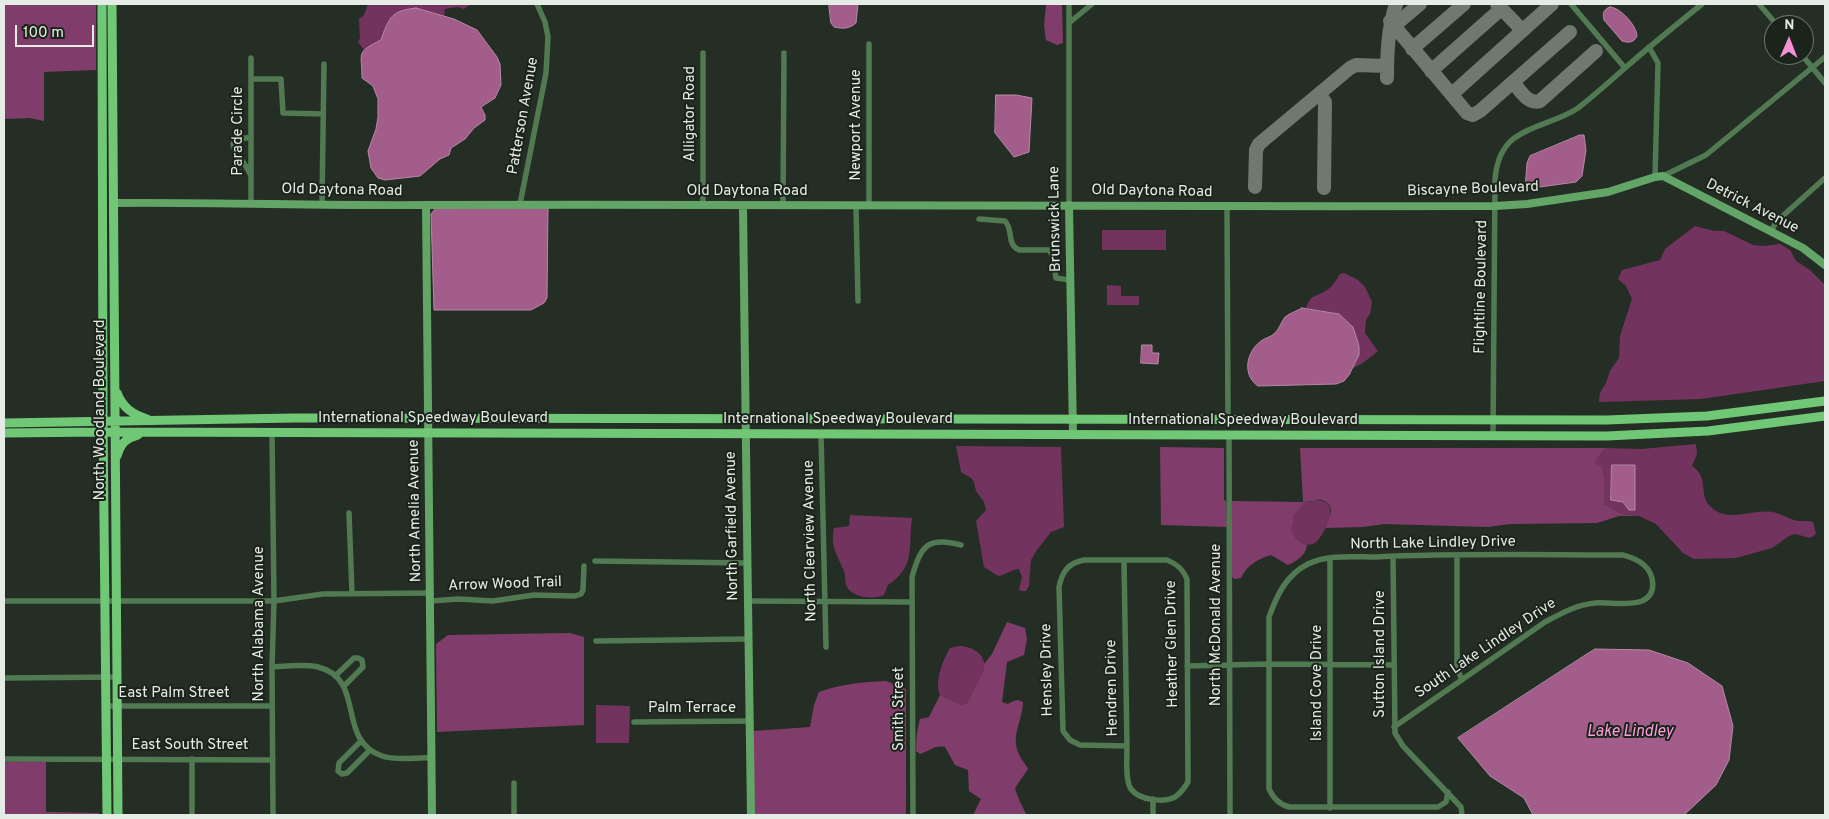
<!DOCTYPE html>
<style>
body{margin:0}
#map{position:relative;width:1829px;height:819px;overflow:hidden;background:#252e25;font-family:Overpass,sans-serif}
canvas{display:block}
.frame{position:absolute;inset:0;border:5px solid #e5ebe5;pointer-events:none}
.north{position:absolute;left:1764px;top:15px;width:50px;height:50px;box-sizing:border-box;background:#1b241b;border:1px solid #6c746c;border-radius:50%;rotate:1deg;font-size:14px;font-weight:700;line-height:20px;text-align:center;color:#e5ebe5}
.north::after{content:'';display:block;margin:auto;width:18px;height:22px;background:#f491d3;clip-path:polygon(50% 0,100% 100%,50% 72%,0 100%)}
.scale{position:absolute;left:15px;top:25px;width:79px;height:22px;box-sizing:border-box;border:2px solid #e5ebe5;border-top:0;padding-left:6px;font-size:15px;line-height:18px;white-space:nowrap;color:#e5ebe5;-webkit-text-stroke:4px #1b241b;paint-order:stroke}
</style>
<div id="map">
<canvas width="1829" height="819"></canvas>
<div class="frame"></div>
<div class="north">N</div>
<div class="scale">100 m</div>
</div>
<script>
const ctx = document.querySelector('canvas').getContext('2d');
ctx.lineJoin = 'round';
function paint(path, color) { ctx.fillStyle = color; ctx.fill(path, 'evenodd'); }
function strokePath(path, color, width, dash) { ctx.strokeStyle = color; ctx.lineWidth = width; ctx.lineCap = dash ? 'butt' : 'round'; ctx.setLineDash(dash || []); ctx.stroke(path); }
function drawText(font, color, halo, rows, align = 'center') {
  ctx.font = font + ' Overpass,sans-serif'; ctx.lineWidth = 4; ctx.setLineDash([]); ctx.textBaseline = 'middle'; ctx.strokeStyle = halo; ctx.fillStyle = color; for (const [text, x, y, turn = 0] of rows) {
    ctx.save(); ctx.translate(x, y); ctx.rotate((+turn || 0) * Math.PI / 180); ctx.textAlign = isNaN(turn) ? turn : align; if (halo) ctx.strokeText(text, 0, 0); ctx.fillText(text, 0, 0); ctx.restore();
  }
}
const green = new Path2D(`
 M368,4H471L464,9L458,7L445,9L444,17C415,6 416,8 388,20L381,40L366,48L364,50L358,42L360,38L359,19L364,15Z
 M1695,226L1714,231H1724L1753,245L1763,246L1780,244L1790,250L1796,261L1810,270L1825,285V381L1701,399L1599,402L1600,393L1606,383L1610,371L1619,358L1620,336L1632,299L1626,286L1618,279L1622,270L1660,260L1665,249Z
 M1102,230H1166V250H1102Z
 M1344,273L1358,280L1365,287L1372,302L1370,314L1366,320L1365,333L1378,351L1363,363L1353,368L1359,355L1353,326L1339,314L1306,308C1311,293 1316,298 1327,290C1333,286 1336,280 1340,274Z
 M1107,285L1121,286V296H1139V305H1107Z
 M1696,444L1697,454L1692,466C1710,478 1698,494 1710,506C1727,524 1751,509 1772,512C1780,513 1787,518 1794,520C1800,522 1807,520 1813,522L1816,534L1810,538L1795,534L1789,536L1772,548L1736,558L1694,559L1683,553L1656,524L1639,516L1622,514L1604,504V477L1602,468L1595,463L1605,448L1641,449Z
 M956,446L1061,447L1064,527L1051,532L1037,550L1031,560L1029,586L1026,591H1021L1019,589L1022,577L1019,569C1012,569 1006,575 998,576L984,567L976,521L986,510L984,502L976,491L974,482L971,478L961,472Z
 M1315,500C1339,500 1330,523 1321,536C1319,538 1319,540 1316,542C1314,544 1311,544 1308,545L1297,540L1291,529L1294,523L1293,517L1303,502H1311Z
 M850,515L912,518C908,548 916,566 888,585L884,595C874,600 851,598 846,585C845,580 846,574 843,569C837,554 830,546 834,528L849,526Z
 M959,646C973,646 987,655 984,670C983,679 972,694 967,703L962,705L940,695C934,682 943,660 950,648Z
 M596,705L630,706L629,743H596Z`);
const forest = new Path2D(`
 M4,4H96V70L44,72V121L29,118L4,119Z
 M1046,4H1062L1063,43L1057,45L1046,40L1044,26Z
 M1160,447L1224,448V500L1226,501L1227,527L1161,525Z
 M1300,448H1605L1595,463L1602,467L1604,477V504L1622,514L1639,516H1619L1597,523L1510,524L1488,527L1384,524L1363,527L1326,528C1327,523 1331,516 1331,511C1331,504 1323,498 1316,500C1312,501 1309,502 1304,502L1293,517L1294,523L1291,529L1297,540L1307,545C1306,555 1297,561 1288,565L1271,555C1258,559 1247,565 1241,578L1235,579L1232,577V501L1303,502Z
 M1007,622L1025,628L1027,639L1024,655L1007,662L1002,702L1008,704C1014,700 1017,699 1023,702C1023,719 1011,735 1018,752C1020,758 1025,763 1028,769L1015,788C1017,797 1022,805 1026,814L1025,815H973L981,799L969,791L968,770L955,765L945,747C934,745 930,751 920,754L916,751C916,740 917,729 920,719L929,717L940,695L962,705L967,703L984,671V664L992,654Z
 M570,633L584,637V725L437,732L436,644L448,635Z
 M886,681L906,689V815H754L753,731L810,727L814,705L819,692C841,684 863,682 886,681Z
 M4,762H46V812L99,813V815H4Z`);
const water = new Path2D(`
 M829,4H858L856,23C849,29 843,29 834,27L831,23Z
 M1610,7C1620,7 1637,26 1637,36C1634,43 1628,43 1622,41L1604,20C1602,13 1604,9 1610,7Z
 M416,8L454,19L477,30L497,57L500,64L501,85L495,98L481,107L485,115V120L474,128L465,139L451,148L449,155L440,159L420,176L385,180L378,178L371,168L368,151L376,129L378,117V99L373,86L362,78C362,52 355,53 381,40C389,17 391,11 416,8Z
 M996,95H1016L1032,98L1029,152L1014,157L995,133Z
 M1580,135H1584L1586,150L1582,176L1576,182L1525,189L1527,163L1530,156Z
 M548,207L547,298L544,303L531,310H434L431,214L436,208Z
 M1302,308L1339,314L1353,327L1359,346V355L1349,375L1344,381L1336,384L1258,386C1242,375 1246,352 1261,341C1265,338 1271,337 1275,333C1280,328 1281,322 1285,317C1290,313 1297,311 1302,308Z
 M1142,345H1152V353H1159L1158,364L1141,363Z
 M1612,465H1635V510H1629L1623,502L1611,500Z
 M1595,649L1649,650L1688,663L1722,686L1733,726L1729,760L1716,785L1684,815H1533L1524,798L1490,776L1458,738Z`);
const taxiway = new Path2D(`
 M1497,4L1522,30
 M1390,21L1467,113L1473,115L1480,111L1570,32
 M1394,26L1420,4
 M1412,49L1464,4
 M1431,71L1501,9
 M1387,78C1387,52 1388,29 1396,4
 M1513,82C1520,90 1528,105 1540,101L1596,51
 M1319,94L1325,102L1324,188
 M1452,94L1552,4
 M1255,187L1256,150L1259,144L1350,68L1356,65L1387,66`);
const street = new Path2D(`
 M1571,4L1625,68
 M1759,4L1777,25
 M1069,23L1092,4
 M1649,47L1658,63L1655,177
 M703,53V206
 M1802,55L1825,83
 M251,79H281L283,113L323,114
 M250,174C245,162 235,155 233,144L236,140L251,137
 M1663,176L1706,155L1825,57
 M251,204V58
 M322,204L324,64
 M520,204L546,73L548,37L545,22L537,4
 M1069,205V4
 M783,206L784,53
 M856,206L858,301
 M869,206V44
 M1227,207L1228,420
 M979,219L1005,221C1014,231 1006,244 1019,250H1049L1052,254L1056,278L1070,280
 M1771,231L1777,221L1825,178
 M272,433L274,601L272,667L273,815
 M821,434L826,647
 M1229,435L1230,815
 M1493,436L1495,180C1496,165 1501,149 1513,139C1532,124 1558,122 1578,108C1595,95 1610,81 1625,68C1650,46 1676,25 1702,4
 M349,513L352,593
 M1393,556L1395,733L1403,746L1461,807L1462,815
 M1457,556V668L1462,680
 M1330,558V808
 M1124,560L1127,746C1127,756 1125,781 1131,789C1139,800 1163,803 1175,797C1181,793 1185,787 1188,782L1187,579C1183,569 1177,564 1167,560H1084C1068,563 1062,572 1059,587L1063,731L1070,740L1080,745L1127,746
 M595,561L748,563
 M4,601H274L323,594L431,593
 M431,601L458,599L493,601L534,595L575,596L581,594L583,590L584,566
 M749,601L912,602
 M596,641L749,639
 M1187,666L1268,664L1393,665
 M272,667C287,666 304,664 318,667C367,679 335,740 382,756C397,761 417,757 432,758
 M335,676L354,658H358L362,660L363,667L344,686
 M4,678L117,677
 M105,706H272
 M634,722L750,721
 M1394,727L1545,622C1562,613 1576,605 1595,603C1610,602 1628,606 1642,601C1658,594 1654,574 1644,565C1638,559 1630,557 1623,555C1541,555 1458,553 1376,557C1355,557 1327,554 1308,564C1286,575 1277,595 1269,617V789C1274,799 1279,804 1289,807H1438L1446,802L1448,792
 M361,741L339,763L338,771L342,774L347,773L370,750
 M4,759L273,760
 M514,783V815
 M1153,799V815
 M192,815V759
 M913,815L912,577C921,546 927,536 961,545`);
const secondary = new Path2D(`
 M114,203C218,202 323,206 427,205C783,204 1139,207 1495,206L1527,204L1608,192L1655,177L1663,176L1803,248L1825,265
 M426,205L432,815
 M1069,205L1073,434
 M743,206C744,409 749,612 751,815`);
const primary = new Path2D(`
 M102,4L103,421L107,815
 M112,4L118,815
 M117,393C123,408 132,414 147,419
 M4,423L295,418L1607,420L1707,416L1825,401
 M4,433L103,432L1607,436L1708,431L1825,416
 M117,456C121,443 125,439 138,435`);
const streetNames = [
 ["Alligator Road",691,114,-90],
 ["Patterson Avenue",524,116,-80],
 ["Newport Avenue",857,125,-90],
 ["Parade Circle",239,131,-90],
 ["Biscayne Boulevard",1473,190,-2],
 ["Old Daytona Road",342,191,1],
 ["Old Daytona Road",747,192],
 ["Old Daytona Road",1152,192,1],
 ["Detrick Avenue",1752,207,27],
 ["Brunswick Lane",1056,219,-91],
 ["Flightline Boulevard",1482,287,-89],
 ["North Woodland Boulevard",101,410,-90],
 ["International Speedway Boulevard",433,419],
 ["International Speedway Boulevard",838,420],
 ["International Speedway Boulevard",1243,421],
 ["North Amelia Avenue",416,511,-91],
 ["North Garfield Avenue",733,526,-91],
 ["North Clearview Avenue",811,541,-91],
 ["North Lake Lindley Drive",1433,544,-1],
 ["Arrow Wood Trail",505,585,-2],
 ["North Alabama Avenue",260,624,-90],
 ["North McDonald Avenue",1217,625,-90],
 ["Heather Glen Drive",1173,644,-91],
 ["South Lake Lindley Drive",1486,649,-34],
 ["Sutton Island Drive",1381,654,-90],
 ["Hensley Drive",1048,670,-91],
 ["Island Cove Drive",1318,683,-90],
 ["Hendren Drive",1113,688,-91],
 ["East Palm Street",174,694],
 ["Palm Terrace",692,709],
 ["Smith Street",900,709,-90],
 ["East South Street",190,746]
];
const waterNames = [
 ["Lake Lindley",1630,733]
];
paint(green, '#73335f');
paint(forest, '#803d6b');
paint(water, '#a35d8b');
strokePath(water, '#b788a6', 1);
strokePath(taxiway, '#707870', 14);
strokePath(street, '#517952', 5.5);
strokePath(secondary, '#63a566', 8);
strokePath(primary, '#70c775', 9);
drawText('15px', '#e5ebe5', '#1b241b', streetNames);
drawText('italic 16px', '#fe9ddd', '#1b241b', waterNames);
</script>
